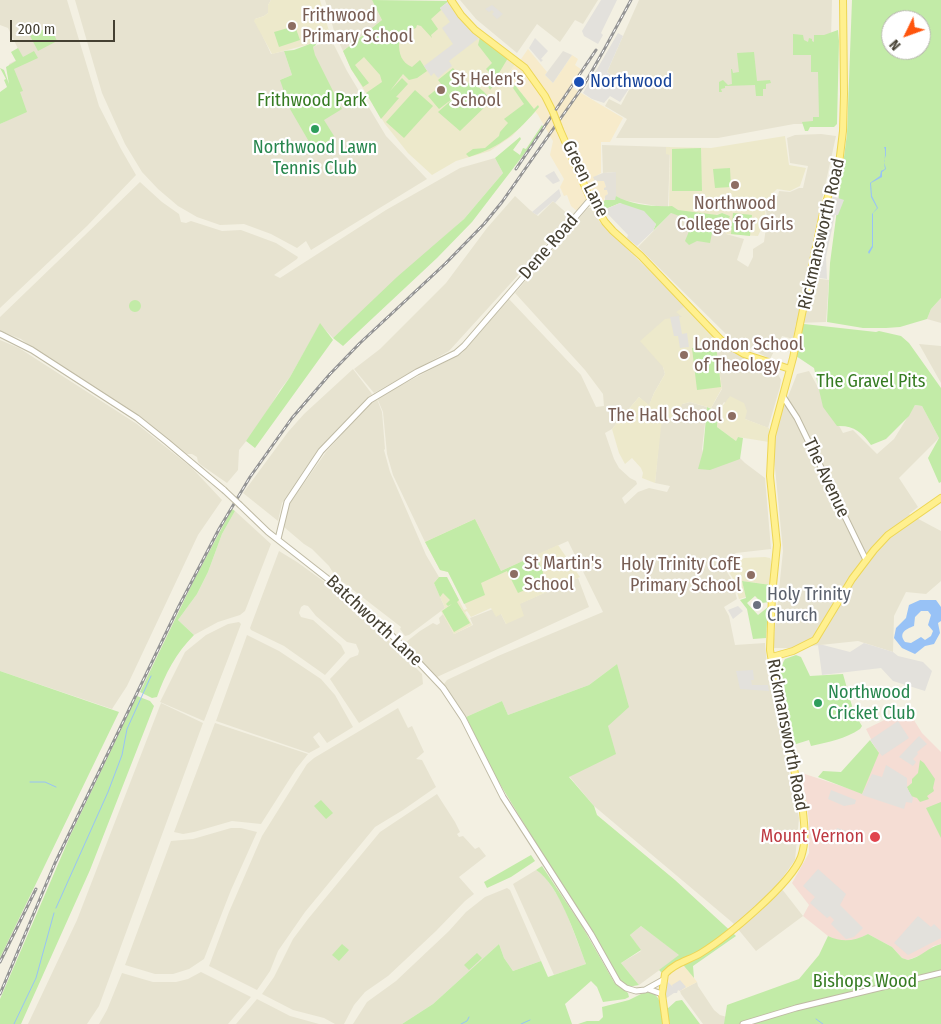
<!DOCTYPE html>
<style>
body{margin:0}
#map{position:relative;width:941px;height:1024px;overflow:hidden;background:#f3f0e2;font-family:"Fira Sans Condensed",sans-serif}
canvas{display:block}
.north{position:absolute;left:881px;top:10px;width:50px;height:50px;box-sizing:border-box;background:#fff;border:1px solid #b5b3ad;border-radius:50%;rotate:228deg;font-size:14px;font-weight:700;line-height:20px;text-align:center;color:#454032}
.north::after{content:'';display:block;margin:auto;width:18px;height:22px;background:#ff550d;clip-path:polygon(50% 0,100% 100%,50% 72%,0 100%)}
.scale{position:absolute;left:10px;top:20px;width:105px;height:22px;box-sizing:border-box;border:2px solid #454032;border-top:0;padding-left:6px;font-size:15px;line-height:18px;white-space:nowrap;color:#454032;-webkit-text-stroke:4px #fff;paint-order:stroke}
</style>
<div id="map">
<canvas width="941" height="1024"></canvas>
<div class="north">N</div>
<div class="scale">200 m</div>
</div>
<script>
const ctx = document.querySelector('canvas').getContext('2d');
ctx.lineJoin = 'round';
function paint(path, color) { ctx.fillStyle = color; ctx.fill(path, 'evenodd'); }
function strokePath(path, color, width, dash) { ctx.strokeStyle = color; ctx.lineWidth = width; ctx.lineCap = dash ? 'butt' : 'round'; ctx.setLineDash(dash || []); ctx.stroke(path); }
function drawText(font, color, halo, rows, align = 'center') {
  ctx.font = font + ' "Fira Sans Condensed",sans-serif'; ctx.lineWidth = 4.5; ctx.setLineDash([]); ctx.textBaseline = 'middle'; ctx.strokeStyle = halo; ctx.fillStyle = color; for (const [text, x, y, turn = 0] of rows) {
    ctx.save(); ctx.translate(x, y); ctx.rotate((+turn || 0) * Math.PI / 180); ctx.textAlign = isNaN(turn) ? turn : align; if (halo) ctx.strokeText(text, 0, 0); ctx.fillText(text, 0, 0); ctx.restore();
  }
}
const residential = new Path2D(`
 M0,0H67L99,106L121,149L136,175L87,226L0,308V124L12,118L9,64L22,57L8,28L0,25Z
 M75,0H271L268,5V13L264,16L255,19L271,54L284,51L292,75L280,80L324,120L313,47L331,39L347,71L386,136L427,179L311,250L306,241L297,248L271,234L244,224L220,225L197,217L178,206L158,189L142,172L125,144L102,93Z
 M325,0H372L382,20L343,51L335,34Z
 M460,0H598L583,24L575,20L560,42L537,24L517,53L476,19Z
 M639,0H832L831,40L837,124H794L718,138H616L627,119L605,106L609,99L621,105L631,86L607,72Z
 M821,134L836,136L812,245V278L829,280L826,322L796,323L793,339L782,336L770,359L728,336L638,247L671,213L727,222L726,234L744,239L737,260L748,267L753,257V249L764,242L767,220L765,200L778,196L779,191L790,192L799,188H803L808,166L790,163L787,138L795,135Z
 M602,145L670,147L668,208L622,200L616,196V172L603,173Z
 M495,158L503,173L464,219L333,338L320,324L290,377L280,390L259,425L239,450L238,470L227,483L201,465L198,462L197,457L192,454H187L134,413L44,357L21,339L0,331V317L140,182L162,202L179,214L181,222L186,223L191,221L222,231L241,230L276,243L298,257L297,259L274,275L280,278L386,210L460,168Z
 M515,196L530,210L538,216L553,201L571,217L449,351L374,393L354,369L380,349L446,283L487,228Z
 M588,208H591L600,222L685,306L682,317L663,367L665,374L654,393L649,406L639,397L612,429L605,433L614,459L619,468L630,478L636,481L637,484L622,498L625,504L638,492L649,488L667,492L670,486L655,483L661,418L682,404L690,402L707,407L702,449L704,454H736L745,463L765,478L771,549L736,553L722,564L732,580L737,599L724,607L729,616L735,645L765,643L768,677L799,818L795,860L778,884L803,916L756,951L733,923L594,806L569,776L608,726L617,664L589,685L508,715L502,701L466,717L444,684L447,680L498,656L603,612L568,541L501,571L475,519L425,542L393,475L387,454L383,412L377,398L462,353L509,299L581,375L596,407L604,406L603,394L585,370L515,293Z
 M941,298V323L927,319L931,309Z
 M714,337L722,346L772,368L778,374L781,380L780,387L768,428L745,419L724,402L718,412L711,408L722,389Z
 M0,340L19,348L137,424L192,468L222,500L198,535L127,686L112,709L0,671Z
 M919,344L941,346V383Z
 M353,369L372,394L317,451L282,503L278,521L243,493L288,432L304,414Z
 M809,371L843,433L853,430L877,454L894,439L915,405L922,406L939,438L899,478L918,507L909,514L941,531V581L926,594L906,592L894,616L893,652L858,641L792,648H773L783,551L772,437L797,374Z
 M377,399L382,412L385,449L384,450L390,472L426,555L439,577L434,583L445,608L409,635L405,636L400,629L401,627L335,576L329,566L312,549L304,544L284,527L288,506L326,452L371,402Z
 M235,511L271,544L245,611L240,615L218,622L194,635L178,620L197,594L208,572L222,534Z
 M279,551L297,562L333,588L370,622L422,674L423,684L359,723L330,679L350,658L358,655L359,651L356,644L347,642L316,616L308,606L304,605L301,607L299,613L301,617L313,620L341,645L345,653L325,675L284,646L251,630L250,628Z
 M578,578L589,607L437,677L407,645L406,642L420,631L433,623L437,625L440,623L439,618L443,614L454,634L473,625L470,618L493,609L501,614L506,624L519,604Z
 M239,622L241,624L229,656L204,721L160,702L185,652L206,635L228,624Z
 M247,635L279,651L321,679L335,695L353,727L327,743L319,732L313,737L320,747L309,753L216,721Z
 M161,703L203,723L99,1006L87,1024H28L77,920Z
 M398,708L408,728L412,726L424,752L416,759L422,760L436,787L403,810L375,827L305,912L278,951L270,971L257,990L209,966L229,912L262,836L307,764L314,758Z
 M215,723L308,754L296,769L261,824L232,821L194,832L183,834L174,832Z
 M437,794L455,822L460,832L457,834L459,837L463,836L475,849L479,847L486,856L459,877L474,894L465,901L436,931L388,976L365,992L354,1005L344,1024H335L324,1018L293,1010L262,994L274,977L293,939L308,919L380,832Z
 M231,828H241L257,832L231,890L204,959L189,969L173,974H155L125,965L171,841L193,839Z
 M536,870L544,875L563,904L586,964L554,975L513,884Z
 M507,888L510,890L541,961L513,971L504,958L499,944L433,1004L402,1024H353L367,1002L396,981L449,931L466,912L485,897Z
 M641,926L680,955L639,985L621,963L641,951L630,935Z
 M201,972L251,997L228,1024H99L107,1010L122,973L153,982H176L188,979Z
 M697,982L698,986L714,1010L720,1015L730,1018L726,1024H703L681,994L680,991Z
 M257,999L290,1016L319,1024H236Z`);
const commercial = new Path2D(`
 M528,49L547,72L545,75L553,83L572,55L578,59L575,65L582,70L571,87L623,118L610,142H601V173L593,178L604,180L606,187L604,190L607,189L608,194L604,199L607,204L596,210L587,200L577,211L571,206L567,195L564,196L560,187L564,179L550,155L553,141L538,115L507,75L516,63L519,62Z
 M685,965L697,982L680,991L672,987L667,981L671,972L676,969Z`);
const industrial = new Path2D(`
 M563,51L572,55L553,83L545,75Z
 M616,172V201L605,200V196L608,194L607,190H604V188L606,187L604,181H595L593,177L603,173Z`);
const education = new Path2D(`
 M271,0H320L329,31L310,44L272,54L254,21L255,19L264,16L268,13V5Z
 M372,0L455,10L516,63L507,75L535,112L512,136L490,151L456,161L432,175L408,153L385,124L351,69L343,51L382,20Z
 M785,136L789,165L806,168L800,186L790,191L777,189L768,198L764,199L766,219L758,236L726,234L727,222L730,216L722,213L708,218L669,208L670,155L666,154V147L711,148Z
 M685,306L714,336L722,388L711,408L690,402L682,404L677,422L662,418L655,483L642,478L643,473L641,468L632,458L625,464L619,453L612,429L639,397L649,405L654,393L665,374L663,367L640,341L665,319L682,317L676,312Z
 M730,396L744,403L747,411L745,419L769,428V442L738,437L736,441L717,427L718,412Z
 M475,519L501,571L558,545L580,577L520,604L524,616L506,624L501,614L496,617L491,608L471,617L467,611L465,612L472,625L454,634L441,611L445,608L434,583L439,577H447L464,610L467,609L448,572L440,570L425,542Z
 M765,557L770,558L771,561V585L742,581L746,597L739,599L734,580L726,568L744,558Z`);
const medical = new Path2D(`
 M907,709L922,733L941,752V944L933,946L928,952L908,960L902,958L892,947L868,934L854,941H838L828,936L803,916L809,905L792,883L809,853V821L802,773L862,793L878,753L866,729Z`);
const green = new Path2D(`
 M372,0L449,1L440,8L441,10L431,19L438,29L431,35L432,38L421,26L417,25L416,28L406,32L408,38L399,43C399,54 401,62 412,67L420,60L427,71L417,78L409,80L403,74L390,91L402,78L408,84L396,97L399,98L381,119L366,93L382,82L380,75L364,57L355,65L369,83L363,87L351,69L343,51L382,20Z
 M852,0H941V298L931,309L927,319L900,327L886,328H863L827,322L830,263L847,134ZM891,20H921V50H891Z
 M295,26L300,40L279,47L274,32Z
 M48,27L52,30L57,41L38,51L30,36Z
 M838,30L839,41L837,124L834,127H810L808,131H805L802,122L813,121V117H819L818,72H811V55H793V34L803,35L804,40L808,42L809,38L812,39V41L814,42V35H824Z
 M480,37L508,58L499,73L495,76L496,83L490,90L486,83L489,72L486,69L492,63L478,45Z
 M315,42L316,45L313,47L315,55L342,109L324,120L334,136L315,152L290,109L280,80L292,75L284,51L294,50Z
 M18,48L23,57L34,51L38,58L14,69L23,91L20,92L27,112L0,124V92L7,87L4,80L6,79L0,68L4,70L9,84L6,67L16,61L11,52Z
 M754,52L757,81L770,80L771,83L766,84V89H763V96H756L755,85L725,86V88L721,89L722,92H719V82L723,80L728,85L732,84L731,69H732L733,73L739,72L737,53Z
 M453,68L466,84L465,88L469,83C480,85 484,93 492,100L460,131L438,112L463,90L453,98L447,92L452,99L439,109L428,96L442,85L438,80Z
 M515,85L534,109L538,105L539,107C518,132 501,147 469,157L466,154L473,149L485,148L499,136L500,132L508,123L504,119L524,104L513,88Z
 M415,90L433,106L404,138L386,122Z
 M542,125L544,128L472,222L437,258L343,346L333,338L397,277L464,219L503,173L495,158L520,137L521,139L513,150L520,155L523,148L526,149Z
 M701,148L702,191H672V149Z
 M730,168L731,187L715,188L713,169Z
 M616,196C631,205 655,207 672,206L678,210L717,215L722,213L730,216L727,224L714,223L710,243L697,241L689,245L685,241L692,224L685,218L671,213L653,231L656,224L620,203L603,210L600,205L605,200H615Z
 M733,213L752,215L750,236L731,234Z
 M129 306a6 6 0 1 1 12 0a6 6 0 1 1-12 0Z
 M320,323L333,340L255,448L246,441L290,377Z
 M804,324L876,332L879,331L901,336L909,343L941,388V482L939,483L928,458L939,438L922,406L915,405L909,416L886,439L871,445C862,432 853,425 837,426L823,407L814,368L796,356L801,327Z
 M716,345L721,387L697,390L692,348Z
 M707,407L718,412L717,427L736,441L738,437L743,438L740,459L710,470L698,469L703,451Z
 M232,509L235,511L222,534L208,572L197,594L178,620L194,635C176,653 165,674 157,697L152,698L140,692L193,582Z
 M475,519L501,571L536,555L543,572L541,583L518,593L507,571L481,583L485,595L464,604L448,572L440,570L425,542Z
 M439,577H447L459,600L457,602L470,623L454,632L442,611L452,604L448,606L446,604L450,600L443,593L440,597L434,583Z
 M742,581L771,585L769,602L762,603L755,596L747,603L758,615L768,607L766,638L753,639L747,609L740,600L746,598Z
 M796,655L801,657L810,676L843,674L854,713L862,726L860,729C845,739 829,742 811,746L809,740L793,745L779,670L785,659Z
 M617,664L629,707L608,726L616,754L569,777L594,806L597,815L675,880L736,936L693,966L694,978L680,961L662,973L659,970L679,955L641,926L630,935L641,950L621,963L639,985L628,987L619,980L492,771L466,717L502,701L508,715L589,685Z
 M0,671L119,712L0,958Z
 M137,696L150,701L154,706L90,870L21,1024H0V999L71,834Z
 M870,740L879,753L862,794L818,777L823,771L841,772Z
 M920,760L924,763L935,779L933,788L934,791L927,796L929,799L920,802L917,798L911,796L907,787L912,783V779L918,773Z
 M321,800L333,813L326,819L314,806Z
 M941,802V838L926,808Z
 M531,855L535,861L511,877L487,888L484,882Z
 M542,866L582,926L614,982L628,993L629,997L625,999L603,1002L597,987L591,981L565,1004L572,1024H402L433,1004L499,944L504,958L513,971L541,961L548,977L586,964C576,938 559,884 536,870Z
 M868,934L892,947L902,958L908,960C921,957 929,947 941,944V1024H724L727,1005L799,979L819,955L828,936C843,943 854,941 868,934Z
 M342,944L349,950L339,961L332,955Z
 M477,953L482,958L469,970L464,965Z
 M645,992C663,991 661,1011 664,1024H578L587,1021H599L603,1017L602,1007L629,1000Z
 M682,1000L700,1024H670L666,1010L676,1001Z`);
const parking = new Path2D(`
 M601,0H617L601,33L603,35L598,44L584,36L582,31Z
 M449,1L470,29L479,38L449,61L452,66L438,78L434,73L431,76L424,66L453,44L442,28L450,22L440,8Z
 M492,5L503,14L497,19L492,14L494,12L492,10L489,12L485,9Z
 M618,33L623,36L607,72L630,87L620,102L610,96L604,103L592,99L583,93Z
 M535,38L548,51L541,59L543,60L541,62L529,48Z
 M554,171L560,181L553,184L545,176Z
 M559,189L561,196L555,203L553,201L537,215L532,212Z
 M832,196L844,200L838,215H835L826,257L827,279L814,277L826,213Z
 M620,203L644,211L656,224L653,231L637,246L627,238L628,235L604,210Z
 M679,316L682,334L687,333L689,347L680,348L678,336H674L670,317Z
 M738,606L743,611L733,619L728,610Z
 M864,643L893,652L898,656L923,662L932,671L925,691L893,681L881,668L822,675L818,645H823L850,652Z
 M753,670L754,680H751L752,685H768L769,691L740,689L736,671Z
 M898,721L909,738L882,756L870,740Z
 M919,736L927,744L917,752L918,754L913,759L916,762L913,766L899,757Z
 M886,765L907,778V788L913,798L912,803L906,802L904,809L862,795L872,774L882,777Z
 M831,790L856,800L855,804L844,806L828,799Z
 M837,828L846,831L843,838L848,840L849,844H844L841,838H834Z
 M818,869L846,894L840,905L863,928L854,937L846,939L831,924L834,920L830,916L827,918L810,903L815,897L803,886Z
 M918,916L931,927L934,924L941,931V938L908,955L894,943Z
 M680,980L686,987L680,991L678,990L677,993H674L665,999L667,981L673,987L672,985Z`);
const water = new Path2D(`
 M884,147H886V155L884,161L886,169L882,172V177L871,183L872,196L878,208L873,213V247L869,254L868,252L872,246V214L877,208L871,197L870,183L880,176L881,171L885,169C883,160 887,153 884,147Z
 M920,600H936L941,607V621L938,623L940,633L934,644L925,646L915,654L902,648L894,638L896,628L906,618L909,605ZM921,611H928L931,615L928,625L933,631L931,636L925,640L921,637L911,643L905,642C898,633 906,629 914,626L915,617Z`);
const stream = new Path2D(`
 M30,782H45L56,787
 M56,908L108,792L122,755L127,729L151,676
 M816,1019L823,1024
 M14,1024L36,978L54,913
 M461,1024L467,1021L469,1017
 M521,1024L530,1020`);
const minor = new Path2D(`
 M0,334L32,350L137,418L167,442L224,490
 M784,398L797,418L866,560
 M240,505L268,532L356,601L409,652L443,688L463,718L503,797L591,934L618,982L626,988L636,991L645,990L663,980
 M278,539L287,502L321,451L370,400L417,372L456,353L464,346L590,200
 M648,989L662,994
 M743,1024L796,1008L941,973`);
const major = new Path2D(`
 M451,0L461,15L475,30L525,68L545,96L553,112
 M560,130L589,196L605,222L613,231L641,256L722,341L744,354L790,369
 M772,657L793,651L815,640L852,579L874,550L888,535L941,498
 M666,1024L662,994L665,974C674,963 690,960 701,953C727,937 791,884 801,857C807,840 804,821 802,804L779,704L770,650L772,595L777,545L770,476L772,436L793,358L824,208L839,164L843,131L844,94L843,0`);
const rail = new Path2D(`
 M516,169L596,50
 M0,962L36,889
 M0,994L55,863L179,606L219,529L250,477L292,418L330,374L360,343L446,263L484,224L502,202L584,85L605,48L631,0`);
const minorBridge = new Path2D(`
 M224,490L240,505`);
const majorBridge = new Path2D(`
 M553,112L560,130`);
const markers = [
 [292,26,5,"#8d6e63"],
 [579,82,6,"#1a4fb4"],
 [441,90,5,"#8d6e63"],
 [315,129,5,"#2e9e5b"],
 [735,185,5,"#8d6e63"],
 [684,355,5,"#8d6e63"],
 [732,416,5,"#8d6e63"],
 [514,574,5,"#8d6e63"],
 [751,575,5,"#8d6e63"],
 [757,605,5,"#6b7280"],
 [818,703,5,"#2e9e5b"],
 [875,837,6,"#e0444e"]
];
const educationNames = [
 ["Frithwood",302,16],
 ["Primary School",302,37],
 ["St Helen's",451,80],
 ["School",451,101],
 ["Northwood",735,204,"center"],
 ["College for Girls",735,225,"center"],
 ["London School",694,345],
 ["of Theology",694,366],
 ["The Hall School",722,416,"right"],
 ["St Martin's",524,564],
 ["School",524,585],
 ["Holy Trinity CofE",741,565,"right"],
 ["Primary School",741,586,"right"]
];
const transitNames = [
 ["Northwood",590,82]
];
const parkNames = [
 ["Frithwood Park",312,101],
 ["The Gravel Pits",871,382],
 ["Bishops Wood",865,982]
];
const leisureNames = [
 ["Northwood Lawn",315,148],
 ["Tennis Club",315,169],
 ["Northwood",828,693,"left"],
 ["Cricket Club",828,714,"left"]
];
const streetNames = [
 ["Green Lane",585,179,64],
 ["Rickmansworth Road",822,234,-77],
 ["Dene Road",549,247,-49],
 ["The Avenue",826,478,65],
 ["Batchworth Lane",374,621,43],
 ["Rickmansworth Road",787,735,79]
];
const worshipNames = [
 ["Holy Trinity",767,595],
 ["Church",767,616]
];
const healthNames = [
 ["Mount Vernon",864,837]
];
paint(residential, '#e7e3d0');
paint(commercial, '#f7ebcb');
paint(industrial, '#e4e1d8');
paint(education, '#ede9cb');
paint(medical, '#f5ddd4');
paint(green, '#c2eba7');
paint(parking, '#e3e1dc');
paint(water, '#98c2f6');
strokePath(stream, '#98c2f6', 1);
strokePath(minor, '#bfbaa4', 7);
strokePath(major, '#edd656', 8);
strokePath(minor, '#fff', 5);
strokePath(major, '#fff08f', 6);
strokePath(rail, '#949494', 3);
strokePath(rail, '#fff', 1, [4]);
strokePath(minorBridge, '#bfbaa4', 7, []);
strokePath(majorBridge, '#edd656', 8, []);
strokePath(minorBridge, '#fff', 5);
strokePath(majorBridge, '#fff08f', 6);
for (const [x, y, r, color] of markers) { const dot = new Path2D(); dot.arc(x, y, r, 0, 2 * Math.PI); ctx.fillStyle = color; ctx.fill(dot); strokePath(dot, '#fff', 2); }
drawText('18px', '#785e54', '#fff', educationNames, 'left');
drawText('18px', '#164399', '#fff', transitNames, 'left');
drawText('18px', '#367b22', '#fff', parkNames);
drawText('18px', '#27864d', '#fff', leisureNames);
drawText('18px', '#454032', '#fff', streetNames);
drawText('18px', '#5b616d', '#fff', worshipNames, 'left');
drawText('18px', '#be3a42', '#fff', healthNames, 'right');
</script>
